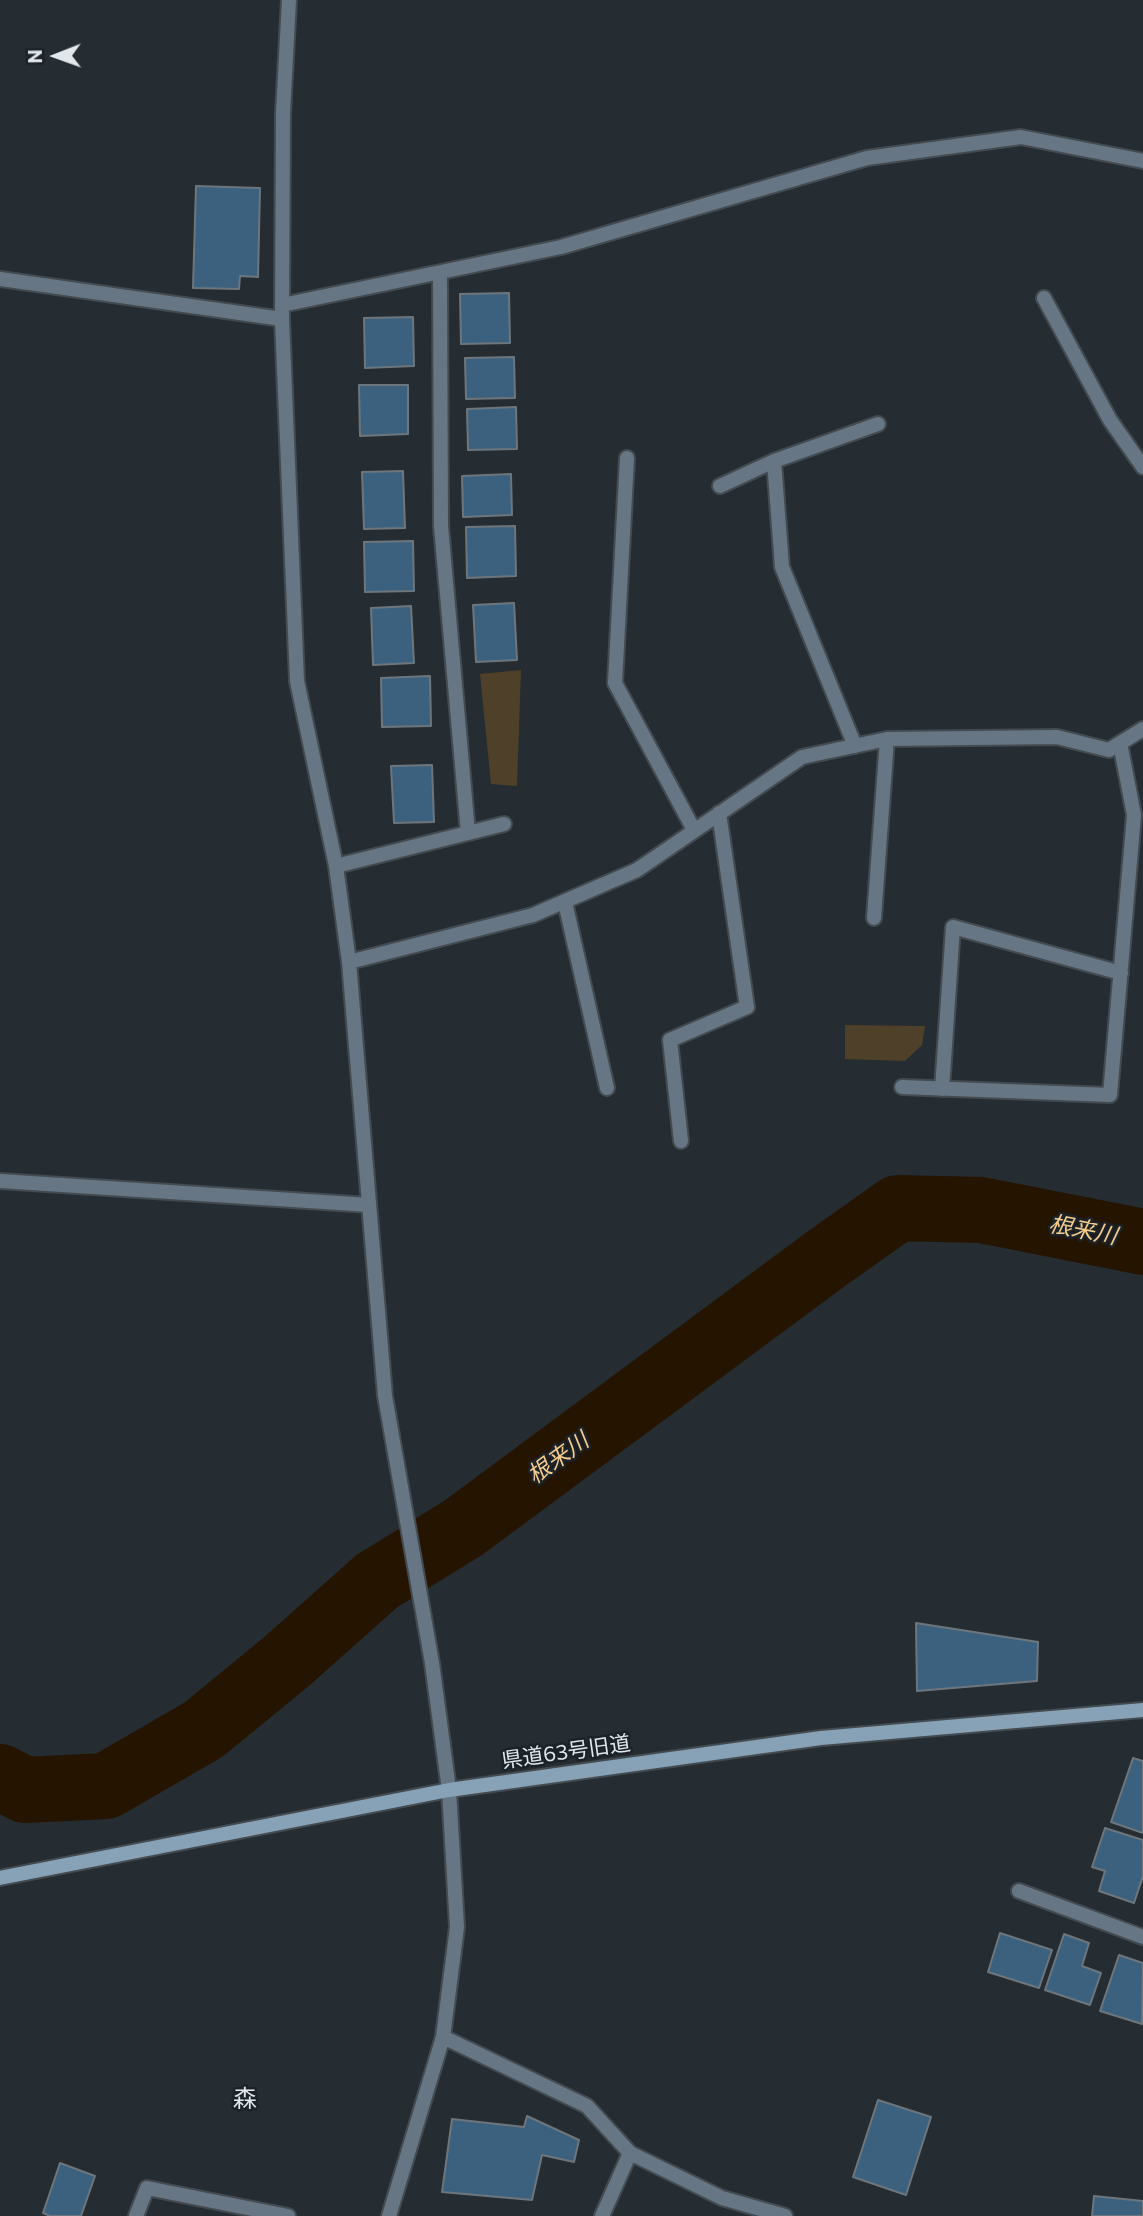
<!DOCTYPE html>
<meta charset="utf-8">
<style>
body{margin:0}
#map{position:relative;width:1143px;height:2216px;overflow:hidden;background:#252c32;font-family:Commissioner,sans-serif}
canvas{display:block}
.north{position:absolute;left:21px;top:21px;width:70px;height:70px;-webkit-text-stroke:5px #1b2228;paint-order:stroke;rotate:269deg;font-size:19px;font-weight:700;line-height:28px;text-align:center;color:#e2e7eb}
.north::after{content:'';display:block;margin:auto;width:24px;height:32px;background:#e2e7eb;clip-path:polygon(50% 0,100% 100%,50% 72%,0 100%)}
</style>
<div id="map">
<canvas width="1143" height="2216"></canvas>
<div class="north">N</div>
</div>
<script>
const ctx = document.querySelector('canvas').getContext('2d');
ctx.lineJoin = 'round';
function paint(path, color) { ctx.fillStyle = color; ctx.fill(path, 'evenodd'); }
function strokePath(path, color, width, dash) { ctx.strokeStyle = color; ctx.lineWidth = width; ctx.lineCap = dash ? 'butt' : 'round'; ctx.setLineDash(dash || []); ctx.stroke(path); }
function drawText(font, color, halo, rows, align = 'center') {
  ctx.font = font + ' Commissioner,"Noto Sans JP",sans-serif'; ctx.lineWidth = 5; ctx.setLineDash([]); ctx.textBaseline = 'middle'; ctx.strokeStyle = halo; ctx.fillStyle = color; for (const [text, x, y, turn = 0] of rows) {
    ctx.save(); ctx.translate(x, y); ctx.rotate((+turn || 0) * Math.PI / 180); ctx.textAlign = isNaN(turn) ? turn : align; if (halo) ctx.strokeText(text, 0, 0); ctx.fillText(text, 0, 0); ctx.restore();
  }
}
const green = new Path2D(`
 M521,670L517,786L491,784L480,674Z
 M845,1025L925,1026L922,1045L905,1061L845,1059Z`);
const river = new Path2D(`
 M0,1777L25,1790L106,1786L203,1730L286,1662L377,1581L463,1528L826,1259L898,1208L981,1210L1143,1242`);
const building = new Path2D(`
 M196,186L260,188L258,277L240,276L239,289L193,288Z
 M509,293L510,343L461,344L460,294Z
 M413,317L414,366L365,368L364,318Z
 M514,357L515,398L466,399L465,358Z
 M359,385H408V434L360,436Z
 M516,407L517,449L468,450L467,409Z
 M403,471L405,528L364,529L362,472Z
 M511,474L512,515L463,517L462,476Z
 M515,526L516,576L467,578L466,527Z
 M413,541L414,591L365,592L364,542Z
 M514,603L517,660L476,662L473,605Z
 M411,606L414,663L373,665L371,608Z
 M430,676L431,726L382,727L381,678Z
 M432,765L434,822L394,823L391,766Z
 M916,1623L1038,1642L1037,1681L917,1691Z
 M1133,1758L1143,1761V1833L1111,1822Z
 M1105,1828L1143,1840V1876L1134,1903L1099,1891L1105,1871L1092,1867Z
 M1000,1933L1052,1950L1039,1988L988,1972Z
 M1064,1934L1089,1943L1082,1966L1101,1973L1090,2005L1045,1990Z
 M1119,1955L1143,1963L1142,2024L1100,2011Z
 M878,2100L931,2117L906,2195L853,2177Z
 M527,2116L579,2140L574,2162L542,2155L532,2200L442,2192L452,2119L524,2127Z
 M60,2163L95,2176L81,2216H50L43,2213Z
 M1094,2196L1143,2201V2216H1092Z`);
const street = new Path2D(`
 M289,0L283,113L282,319L297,681L336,866L349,962L385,1396L432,1663L449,1790L457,1927L443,2037L389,2216
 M440,273L441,526L468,833
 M0,279L282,319
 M1044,298L1110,420L1143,467
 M282,305L561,247L867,158L1021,137L1143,161
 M627,458L615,683L694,830
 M720,486L774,461
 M855,746L782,567L774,461L878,424
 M336,866L504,824
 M565,902L607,1088
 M874,918L887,739
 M349,962L533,915L637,870L802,757L887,739L1057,737L1109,750L1143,729
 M902,1087L1110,1095L1134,815L1120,743
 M942,1089L953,927L1121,973
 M681,1141L670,1040L747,1007L719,813
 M0,1181L369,1205
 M1019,1891L1143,1937
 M443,2037L587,2106L630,2153L722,2198L785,2216
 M136,2216L147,2188L288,2216
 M602,2216L630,2153`);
const secondary = new Path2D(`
 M0,1878L449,1790L821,1738L1143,1710`);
const streetNames = [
 ["県道63号旧道",566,1752,-8]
];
const waterNames = [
 ["根来川",1083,1230,11],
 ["根来川",558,1458,-36]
];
const quarterNames = [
 ["森",245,2099]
];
paint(green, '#4f402a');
strokePath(river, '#251400', 66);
paint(building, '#3c617e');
strokePath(building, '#6d767d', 2);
strokePath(street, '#434a50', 18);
strokePath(secondary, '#434a50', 18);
strokePath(street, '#667684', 14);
strokePath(secondary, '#87a1b6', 14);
drawText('21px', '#e2e7eb', '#1b2228', streetNames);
drawText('italic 23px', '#f7cc8d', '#1b2228', waterNames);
drawText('24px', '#e2e7eb', '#1b2228', quarterNames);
</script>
